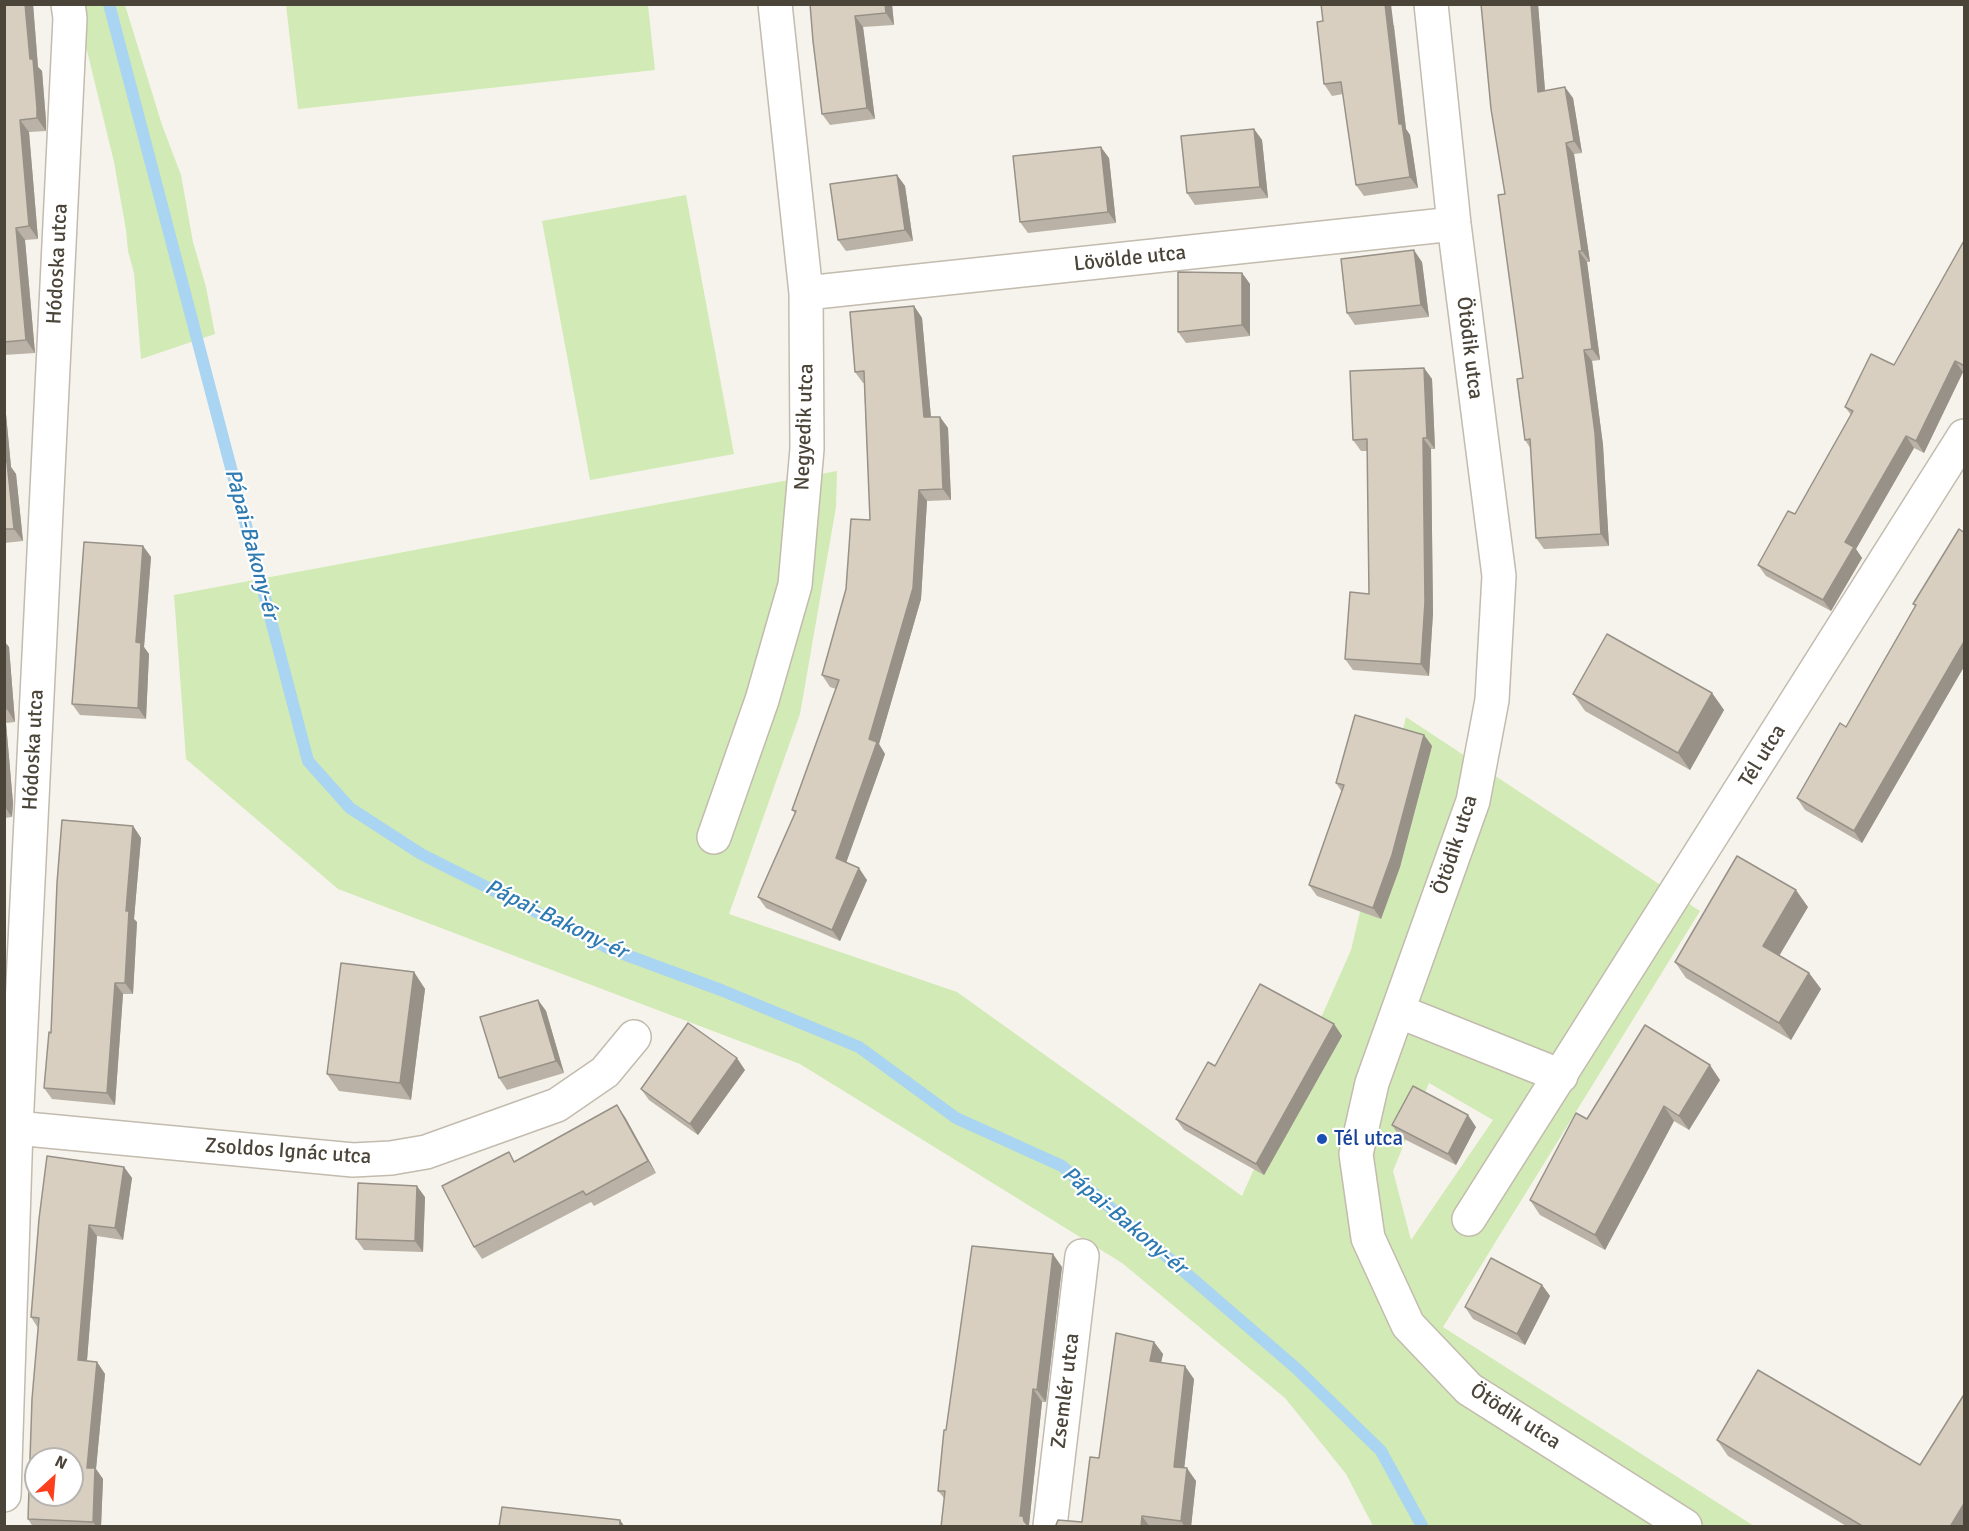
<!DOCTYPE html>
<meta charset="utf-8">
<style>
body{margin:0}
#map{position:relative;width:1969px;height:1531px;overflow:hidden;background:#f6f3ec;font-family:Signika,sans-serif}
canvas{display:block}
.frame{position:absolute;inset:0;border:6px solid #4b4439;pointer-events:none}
.north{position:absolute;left:24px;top:1447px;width:60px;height:60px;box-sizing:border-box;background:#fff;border:2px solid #b7b4b0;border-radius:50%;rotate:26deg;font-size:16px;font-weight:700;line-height:24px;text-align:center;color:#4b4439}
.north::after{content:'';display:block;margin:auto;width:21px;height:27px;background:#fc3f1d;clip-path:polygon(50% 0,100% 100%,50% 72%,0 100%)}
</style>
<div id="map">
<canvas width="1969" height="1531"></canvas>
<div class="frame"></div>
<div class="north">N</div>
</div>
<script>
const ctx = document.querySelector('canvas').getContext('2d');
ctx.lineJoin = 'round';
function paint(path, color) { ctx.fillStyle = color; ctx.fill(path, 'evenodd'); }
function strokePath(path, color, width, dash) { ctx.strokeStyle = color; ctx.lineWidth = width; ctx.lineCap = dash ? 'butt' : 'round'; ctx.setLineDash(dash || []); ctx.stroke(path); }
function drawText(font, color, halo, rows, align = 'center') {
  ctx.font = font + ' Signika,sans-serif'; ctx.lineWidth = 4.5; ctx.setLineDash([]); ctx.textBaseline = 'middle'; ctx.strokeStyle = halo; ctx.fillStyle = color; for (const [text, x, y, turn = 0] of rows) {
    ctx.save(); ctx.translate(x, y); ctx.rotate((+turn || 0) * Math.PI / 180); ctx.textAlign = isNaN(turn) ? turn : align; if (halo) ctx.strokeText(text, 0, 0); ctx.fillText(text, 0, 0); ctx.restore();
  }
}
const green = new Path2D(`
 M76,5H125L162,125L181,175L193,242L206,287L215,334L141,359L134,273L128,251L126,230L114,162Z
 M286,5H648L655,70L298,109Z
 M686,195L734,454L590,480L542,221Z
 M837,471L836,507L800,714L729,914L957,992L1242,1196L1351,950L1406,717L1700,911L1443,1327L1754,1526H1373L1346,1474L1285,1398L1122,1263L800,1064L338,889L186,759L174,595ZM1429,1083L1493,1120L1411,1240L1393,1171Z`);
const stream = new Path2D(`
 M109,4L308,761L350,808L421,854L610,949L721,990L859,1047L956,1118L1062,1166L1297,1369L1381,1451L1422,1526`);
const minor = new Path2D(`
 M1431,4L1454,224L1499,576L1492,700L1473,801L1372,1083L1356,1154L1368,1238L1408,1325L1469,1389L1685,1526
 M806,293L1454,224
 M714,837L762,700L795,585L807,449L806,293L775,4
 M1398,1011L1561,1076
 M16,1128L353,1160L391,1158L426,1152L557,1105L605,1072L634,1037
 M1469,1219L1964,436
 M4,1495L16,1128L70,18L68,4
 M1050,1526L1082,1256`);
const wall = new Path2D(`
 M4,4H33L38,67L42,71L46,121V131L29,132L38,239L25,240L35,353L4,355Z
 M810,4H892L894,25L863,27L875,119L830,125L822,114Z
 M1538,4L1545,90L1573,98L1582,153L1574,154L1590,262H1587L1600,360L1592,361L1603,445L1609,546L1544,549L1536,538L1531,449L1525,440L1523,378L1505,194Z
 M1323,21L1394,25L1406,129L1410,135L1418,188L1364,196L1356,185L1343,94L1332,96L1324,84Z
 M1254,129L1262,140L1268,198L1195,205L1187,193Z
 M1109,158L1116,223L1028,233L1020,222Z
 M897,175L905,186L913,241L846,251L838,240Z
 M1965,239V373L1963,372L1924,453L1914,448L1856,549L1862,558L1831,611L1766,576L1758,565L1795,514L1851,415L1845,407L1894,365Z
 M1422,262L1429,317L1355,325L1347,313Z
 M1242,273L1250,284V336L1186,343L1178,332Z
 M914,306L922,318L931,417H940L948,428L951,500L927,501L921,599L879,744L885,754L846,862L867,880L840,941L766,908L758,897L795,813L792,810L836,689L830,687L822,675L870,520L864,383H863L855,372Z
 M1424,368L1432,379L1435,449H1431L1433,613L1429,676L1353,670L1345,659L1369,594L1367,451H1361L1353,440Z
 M4,393L11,467L16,474L23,541L4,543Z
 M1965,533V665L1862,843L1805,810L1797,798L1846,727L1915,606L1913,604Z
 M143,546L151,557L144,647L149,654L146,719L80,715L72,704Z
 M4,641L9,647L15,722L6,723L13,803L12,817L4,818Z
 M1712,693L1724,710L1690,770L1585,711L1573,694Z
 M1424,735L1432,746L1400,867L1381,919L1317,896L1309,885L1342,792L1336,783Z
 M133,826L141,838L134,919L137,922L133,994H123L115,1105L52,1099L44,1088L51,1033Z
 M1808,907L1779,955L1809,973L1821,989L1791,1040L1686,978L1675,962Z
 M414,972L425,989L411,1100L339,1091L327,1074Z
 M538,1000L546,1011L564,1073L507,1090L499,1078Z
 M1334,1024L1342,1036L1264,1175L1184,1130L1176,1119L1215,1066Z
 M745,1070L698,1135L649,1100L641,1089Z
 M1720,1080L1689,1130L1674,1121L1605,1250L1540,1215L1530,1200L1587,1119Z
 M625,1117L656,1173L594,1206L591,1202L482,1259L474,1247L515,1161Z
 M1392,1125L1476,1127L1456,1165L1400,1137Z
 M124,1167L132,1178L123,1240L97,1236L87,1361L97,1362L105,1374L96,1469L103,1479L101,1527H33L28,1519L38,1328L31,1317Z
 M425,1197L423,1252L364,1250L356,1239Z
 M1062,1267L1046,1402H1042L1029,1525L944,1498L938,1491L946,1430Z
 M1542,1285L1550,1296L1525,1345L1473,1319L1465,1307Z
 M1154,1342L1163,1354L1161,1362L1194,1379L1184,1468L1196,1481L1191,1527H1053L1082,1522L1099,1458Z
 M1717,1440L1920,1465L1965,1527H1848L1728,1456Z`);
const shadedWall = new Path2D(`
 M25,4H33L38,67L42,71L46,121V131L37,118L30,59Z
 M885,4H892L894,25L886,13Z
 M1385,4H1391L1406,129L1410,135L1418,188L1410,177L1399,124Z
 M1531,4H1538L1546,103L1538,92Z
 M855,16L863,27L875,119L867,108Z
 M1565,87L1573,98L1582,153L1574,141Z
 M20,120L29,132L38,239L29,226Z
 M1254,129L1262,140L1268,198L1260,187Z
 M1566,143L1574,154L1590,262L1582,251Z
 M1101,147L1109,158L1116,223L1108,212Z
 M897,175L905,186L913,241L905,230Z
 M16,228L25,240L35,353L26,340Z
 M1414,250L1422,262L1429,317L1421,305Z
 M1579,251L1587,262L1600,360L1592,349Z
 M1242,273L1250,284V336L1242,325Z
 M914,306L922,318L932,429L924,417Z
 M1584,350L1592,361L1603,445L1609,546L1601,534Z
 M1955,361L1963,372L1924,453L1916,441Z
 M1424,368L1432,379L1435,449L1427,438Z
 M4,393L11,467L16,474L23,541L14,529L4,464Z
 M940,417L948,428L951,500L943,489Z
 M1906,436L1914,448L1856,549L1862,558L1831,611L1823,600L1845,542Z
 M1423,438L1431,449L1433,613L1429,676L1421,664Z
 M919,490L927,501L921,599L879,744L885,754L844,869L836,858L869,739Z
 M143,546L151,557L144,647L149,654L146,719L138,708L136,642Z
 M1965,640V665L1862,843L1854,831Z
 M4,641L9,647L15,722L7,709L4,687Z
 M1712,693L1724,710L1690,770L1678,753Z
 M4,721L6,723L13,803L12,817L4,806Z
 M1424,735L1432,746L1400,867L1381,919L1373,908Z
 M133,826L141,838L134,919L137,922L133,994L125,983L126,911Z
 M859,868L867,880L840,941L832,930Z
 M1796,890L1808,907L1775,963L1763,946Z
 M414,972L425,989L411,1100L400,1083Z
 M1809,973L1821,989L1791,1040L1779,1023Z
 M115,983L123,994L115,1105L107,1093Z
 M538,1000L546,1011L564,1073L556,1061Z
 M1334,1024L1342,1036L1264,1175L1256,1164Z
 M737,1058L745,1070L698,1135L690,1124Z
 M1710,1065L1720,1080L1689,1130L1679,1116Z
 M617,1105L625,1117L656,1173L648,1161Z
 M1664,1106L1674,1121L1605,1250L1595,1235Z
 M1468,1115L1476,1127L1456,1165L1448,1154Z
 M124,1167L132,1178L123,1240L115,1228Z
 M417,1186L425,1197L423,1252L415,1241Z
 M89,1225L97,1236L86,1372L78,1360Z
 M1053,1254L1062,1267L1046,1402L1037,1390Z
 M1542,1285L1550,1296L1525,1345L1517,1334Z
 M1154,1342L1163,1354L1159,1373L1150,1361Z
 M97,1362L105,1374L96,1469L103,1479L101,1527H97L93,1522L87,1468Z
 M1185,1366L1194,1379L1183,1480L1174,1467Z
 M1033,1389L1042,1402L1029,1525L1030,1527H1027L1020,1516Z
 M1187,1468L1196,1481L1191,1527H1185L1181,1521Z
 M1965,1502V1527H1950Z
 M1142,1516L1150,1527H1141Z
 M620,1520L625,1527H620Z`);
const building = new Path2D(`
 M4,4H25L30,59H33L37,108V118L20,120L29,226L16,228L26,340L4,342Z
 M810,4H885L886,13L855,16L867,108L822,114L813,41Z
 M1321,4H1385L1399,124H1402L1410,177L1356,185L1341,82L1324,84L1317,22L1323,21Z
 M1481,4H1531L1538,92L1565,87L1574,141L1566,143L1582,251H1579L1592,349L1584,350L1595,433L1601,534L1536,538L1530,439L1525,440L1517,379L1523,378L1498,195L1505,194L1491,109Z
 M1254,129L1260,187L1187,193L1181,136Z
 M1101,147L1108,212L1020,222L1013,156Z
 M897,175L905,230L838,240L830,184Z
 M1965,239V366L1955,361L1916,441L1906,436L1845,542L1854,547L1823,600L1758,565L1788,511L1795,514L1853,411L1845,407L1871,354L1894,365Z
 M1414,250L1421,305L1347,313L1341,259Z
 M1178,272L1242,273V325L1178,332Z
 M914,306L924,417H940L943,489L919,490L913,588L869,739L877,742L836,858L859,868L832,930L758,897L796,811L792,810L839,680L822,675L846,589L851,519L870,520L864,371L855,372L850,312Z
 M1424,368L1427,438H1423L1425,602L1421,664L1345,659L1350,592L1369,594L1367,439L1353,440L1350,371Z
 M4,462H7L14,529H4Z
 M1959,529L1965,533V640L1854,831L1797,798L1840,723L1846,727L1916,605L1913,604Z
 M84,542L143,546L136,642L141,643L138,708L72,704Z
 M1607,634L1712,693L1678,753L1573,694Z
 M4,687L7,709L4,710Z
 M1355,715L1424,735L1392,855L1373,908L1309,885L1344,785L1336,783Z
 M62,820L133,826L126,911H129L125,983H115L107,1093L44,1088L49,1032L51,1033L57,883Z
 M1737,856L1796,890L1763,946L1809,973L1779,1023L1675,962Z
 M341,963L414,972L400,1083L327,1074Z
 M1260,984L1334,1024L1256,1164L1176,1119L1208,1062L1215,1066Z
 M538,1000L556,1061L499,1078L480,1017Z
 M688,1023L737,1058L690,1124L641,1089Z
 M1645,1025L1710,1065L1679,1116L1664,1106L1595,1235L1530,1200L1576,1113L1587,1119Z
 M1413,1086L1468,1115L1448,1154L1392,1125Z
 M617,1105L648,1161L586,1195L583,1191L474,1247L442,1186L509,1152L514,1162Z
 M47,1156L124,1167L115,1228L89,1225L78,1360L97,1362L87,1468H95L93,1522L28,1519L32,1399L39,1318L31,1317L39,1219ZM36,1459H72V1495H36Z
 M358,1183L417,1186L415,1241L356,1239Z
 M972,1246L1053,1254L1037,1390L1033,1389L1020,1516H1023L1024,1521L1029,1527H941L945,1491H938L944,1430H946Z
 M1491,1258L1542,1285L1517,1334L1465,1307Z
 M1116,1333L1154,1342L1150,1361L1185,1366L1174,1467L1187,1468L1181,1521L1142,1516L1141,1527H1053L1056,1525L1058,1520L1082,1522L1090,1457L1099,1458Z
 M1758,1370L1920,1465L1965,1393V1502L1950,1527H1864L1717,1440Z
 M502,1507L620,1520V1527H499Z`);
const markers = [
 [1322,1139,6,"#1a4fb4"]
];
const streetNames = [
 ["Lövölde utca",1130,259,-6],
 ["Hódoska utca",58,264,-87],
 ["Ötödik utca",1469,348,83],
 ["Negyedik utca",805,427,-88],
 ["Hódoska utca",34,750,-87],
 ["Tél utca",1763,756,-58],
 ["Ötödik utca",1456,845,-72],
 ["Zsoldos Ignác utca",288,1152,4],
 ["Zsemlér utca",1066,1391,-83],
 ["Ötödik utca",1515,1417,33]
];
const transitNames = [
 ["Tél utca",1334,1139]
];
const waterNames = [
 ["Pápai-Bakony-ér",251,544,75],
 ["Pápai-Bakony-ér",556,920,26],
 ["Pápai-Bakony-ér",1124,1221,40]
];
paint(green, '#d2eab5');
strokePath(stream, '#a9d4f2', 12);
strokePath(minor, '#c2bbae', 36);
strokePath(minor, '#fff', 33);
paint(wall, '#bab2a6');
paint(shadedWall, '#979187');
paint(building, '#d8cfc1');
strokePath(building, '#979187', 1.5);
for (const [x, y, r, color] of markers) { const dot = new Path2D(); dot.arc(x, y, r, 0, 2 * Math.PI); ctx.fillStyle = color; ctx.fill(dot); strokePath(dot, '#fff', 2); }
drawText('21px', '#4b4439', '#fff', streetNames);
drawText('21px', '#164399', '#fff', transitNames, 'left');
drawText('italic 22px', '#2e7ab2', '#fff', waterNames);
</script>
